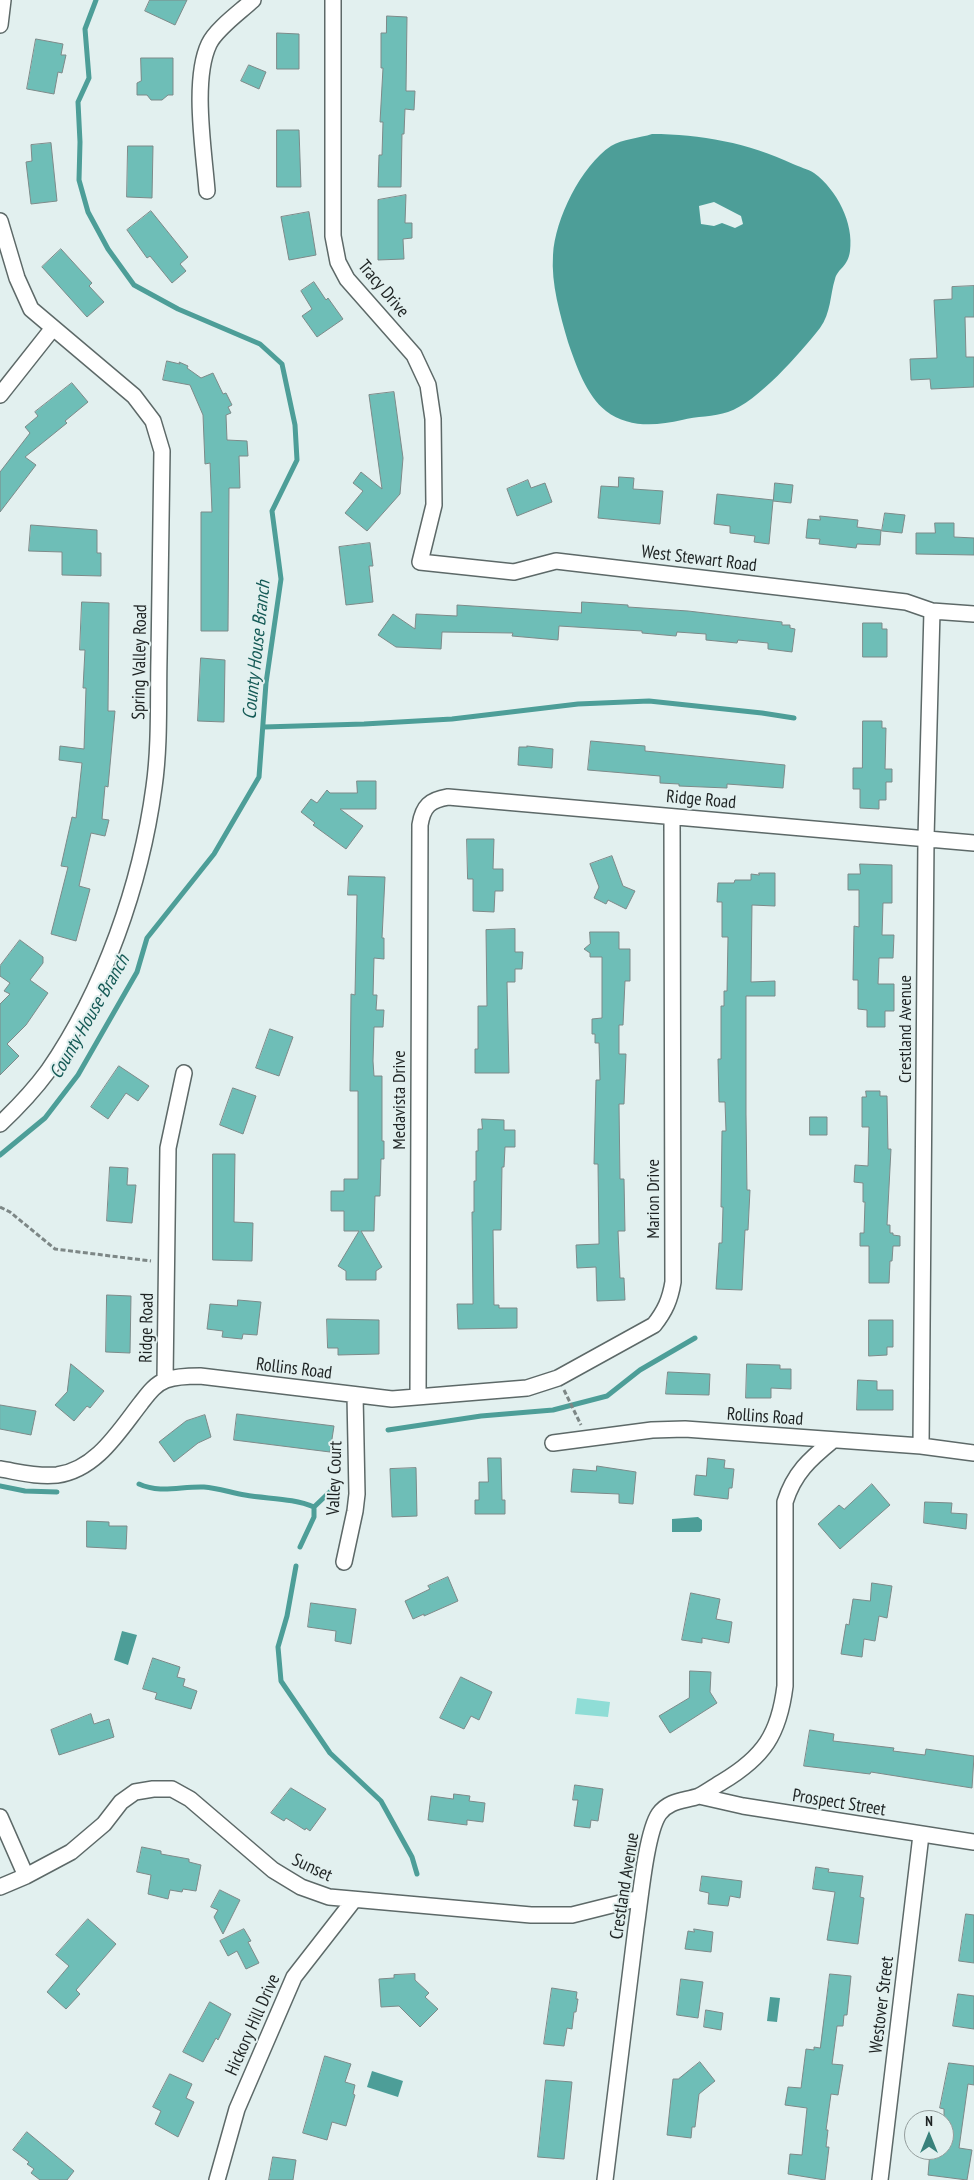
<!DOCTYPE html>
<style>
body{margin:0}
#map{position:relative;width:974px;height:2180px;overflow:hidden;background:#e2f0ef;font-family:"PT Sans Narrow",sans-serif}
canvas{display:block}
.north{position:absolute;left:904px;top:2110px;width:50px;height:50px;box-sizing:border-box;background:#e2f0ef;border:1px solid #949e9d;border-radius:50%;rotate:0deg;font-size:14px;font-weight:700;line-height:20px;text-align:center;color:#1e2323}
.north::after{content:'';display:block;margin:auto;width:18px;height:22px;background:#39817b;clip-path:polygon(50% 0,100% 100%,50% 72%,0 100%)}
</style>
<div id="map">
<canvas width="974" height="2180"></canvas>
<div class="north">N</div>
</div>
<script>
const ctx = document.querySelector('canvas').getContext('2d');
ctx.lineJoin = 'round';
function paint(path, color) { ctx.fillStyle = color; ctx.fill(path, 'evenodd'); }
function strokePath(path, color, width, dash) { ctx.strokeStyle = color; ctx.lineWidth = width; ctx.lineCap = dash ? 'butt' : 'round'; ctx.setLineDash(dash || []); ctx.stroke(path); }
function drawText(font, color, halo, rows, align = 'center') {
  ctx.font = font + ' "PT Sans Narrow",sans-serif'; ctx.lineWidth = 4; ctx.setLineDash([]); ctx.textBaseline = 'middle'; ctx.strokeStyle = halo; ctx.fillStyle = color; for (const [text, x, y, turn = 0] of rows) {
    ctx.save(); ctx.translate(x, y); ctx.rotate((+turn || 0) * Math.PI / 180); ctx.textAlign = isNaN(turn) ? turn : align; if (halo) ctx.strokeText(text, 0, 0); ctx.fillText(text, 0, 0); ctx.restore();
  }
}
const green = new Path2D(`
 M577,1698L610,1702L608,1717L575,1714Z`);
const water = new Path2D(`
 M652,134C700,134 749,143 793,164C799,167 808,169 814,173C837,190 854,223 850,251C848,267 838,268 835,279C830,295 831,313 820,328C800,353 758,402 728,412C714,417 696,416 682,420C656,426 628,428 606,411C586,395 576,365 568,342C560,314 551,284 553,255C555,219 581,166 611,146C622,139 640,138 652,134ZM714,202L741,216L743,224L735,228L722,223L714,226L701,224L699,206Z
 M698,1517L702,1520V1530L700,1532H672V1519Z
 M122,1631L137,1635L128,1665L114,1660Z
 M770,1997L780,1998L777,2022L767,2021Z
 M372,2071L403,2081L398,2097L367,2087Z`);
const stream = new Path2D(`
 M264,727L364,724L452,719L578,704L649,701L762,713L794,718
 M0,1155L45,1118L78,1075L137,972L147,938L214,854L259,777L266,683L281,579L272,511L297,460L295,425L282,364L260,344L178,309L134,285L108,249L88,212L79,180L80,142L78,102L89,78L85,29L96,0
 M388,1430L481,1416L553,1410L607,1396L640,1370L695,1338
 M139,1484C161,1494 181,1486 204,1487C218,1488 232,1493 245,1495C268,1499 293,1498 314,1507V1517L300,1547
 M0,1486L25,1491L57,1492
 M314,1507L337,1485
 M296,1566L287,1616L278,1647L281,1681L330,1753L381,1801L412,1857L417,1874`);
const building = new Path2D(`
 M150,0H187L175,25L145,11Z
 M387,16L407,17L406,91H415L414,110L405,109L404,134H402L401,187H378L379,155H382L383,122H380L383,68H381V33H386Z
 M277,33L299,34V69H277Z
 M36,39L63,44L61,55H66L62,73L58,72L54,94L27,89Z
 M141,58H173V95H168L162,100H151L147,95H137V83L141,81Z
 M249,65L266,72L259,89L241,81Z
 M277,130H299L301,187H277Z
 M51,143L57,201L31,204L26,162L32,161L31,145Z
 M128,146H153L152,198L127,197Z
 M406,195L405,223H412V238L403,239L404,259L378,260V200Z
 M151,211L188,257L180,264L186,271L172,283L150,256L147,258L127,230Z
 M309,212L316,255L289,260L281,217Z
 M61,249L92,283L89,286L104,302L87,317L42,267Z
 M314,282L326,300L328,298L343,319L317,337L302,316L312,309L301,291Z
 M974,286V317H965L966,357H974V387L931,389L930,379L911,380L910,359L937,358L934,300L952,299V287Z
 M167,361L180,364L179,362L188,366L187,368L201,378L213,373L223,394L226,393L232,405L228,407L231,413L226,415L227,440L247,441L248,456H239L240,488H229L228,631H201V512H212L210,463L205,464L203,415L190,385L163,380Z
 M72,383L88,402L65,421L67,423L25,457L36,465L0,512V472L30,433L25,427L38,416L35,412Z
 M394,392L403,458L400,494L367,531L345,513L363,491L353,483L361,472L382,489L369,395Z
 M619,477L634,478L633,489L663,491L660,524L598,518L601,486L618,487Z
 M528,480L531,488L545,483L552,502L517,516L507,489Z
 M775,483L793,485L791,503L773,501L769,544L754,542L755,536L730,533V526L714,524L717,494L773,500Z
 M885,513L905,515L902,533L882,531Z
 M820,516L858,520L857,527L881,530L880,545L857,544L856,548L819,544L820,539L806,538L808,519L820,520Z
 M935,523H954V537L974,538V555L916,554V533H935Z
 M31,525L97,530V553H101V576L62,575V552L29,551Z
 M370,543L373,566H369L373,602L346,605L339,547Z
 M82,602L109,603L108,711H115L108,787L105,786L102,819L109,820L105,836L91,833L79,886L90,889L76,941L51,934L68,867L61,866L72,817L76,818L82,763L59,760L60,746L84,749L86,688H83L85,650H80Z
 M582,602L628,605V607L688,611L782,622V625H790V628L795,629L792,652L768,649V643L738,640L737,643L706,640V634L677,632L676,636L642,633V631L559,626L558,640L512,636L513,633L442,632L441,649L396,647L378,635L393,614L415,629L416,614L457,616V605L581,613Z
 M863,623H882V629H887V657H863Z
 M201,658L225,660L224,722L198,721Z
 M863,721H882V728H886L885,769H892V782H886V800H879V809L860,808V789H853V768H862Z
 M591,741L645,746V751L785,765L783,788L727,784V788L679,786V784L660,783V776L588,770Z
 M527,746L553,749L552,768L518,765L519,747H527Z
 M357,781H376V809H340L363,826L346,849L313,825L315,823L301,812L311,799L317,803L327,790L330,793H357Z
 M467,839H494L493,869H503V891H495L494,912L473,911V879H468Z
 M612,856L623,886L635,891L626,909L608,900L606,904L594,898L599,887L590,864Z
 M860,864L892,865V903H883L882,935H894L893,958H879L878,984H894V1011H885V1027H867V1010L858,1009V980H853L854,926L859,927V890H848V874H860Z
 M759,873H775V906L752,905L751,982L775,981V996H746V1114L747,1190H750L748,1230H745L742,1290L716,1289L719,1243H722L723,1207H721L722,1131H726L725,1102H719L718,1059H721V1006H724V991H727L728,937H722V902H717L718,883H734L735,880H751V874L759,875Z
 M349,876L385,877L382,938H384V959L374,958L373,995H377L376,1010H384L383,1027H374L373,1061L374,1076H382V1141H384V1159H381L380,1196H375L374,1231H361L382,1267L376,1271V1280H346V1271L338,1266L359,1231H344V1211H331V1191H344V1179H358V1091H350L351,994L355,995L357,895H348Z
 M515,929V952H523L522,969H515V982H507L509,1073H475V1049H478V1006H487L486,930Z
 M590,932H619V949H630V981H625L623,1025H619V1054H626L624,1104H619L620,1179H624L625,1231H618L620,1278H624L625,1300L597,1301L596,1267L577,1268L576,1245L599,1244L598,1164H594L596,1080H600L599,1043H595V1034H592V1019L602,1018V957H590V953L584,949L590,944Z
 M20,940L43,957V963L30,980L48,993L26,1025L7,1044L19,1056L0,1075V1004L10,994L4,991L10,983L0,976V966Z
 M270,1029L293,1037L279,1076L256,1068Z
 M119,1066L149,1086L138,1101L126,1093L108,1119L91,1107Z
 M233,1088L256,1096L243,1134L220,1125Z
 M866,1091H880V1096H887L888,1149H891L887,1225H890V1233H893V1235L900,1236V1246H893L892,1261H890L889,1283H869V1246H860V1233H864L865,1202H863V1183L854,1182L855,1165L868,1166L869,1127H862V1097H866Z
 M810,1117H827V1135H810Z
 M482,1119L504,1120V1130H515V1147H505L504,1167H502L501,1230H493L494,1305H499V1308H517V1328L458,1329L457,1304H473L472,1212H474V1181H476V1151H478V1129H482Z
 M213,1154H235L234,1222L253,1223L252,1261L213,1260Z
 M110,1167L128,1168L127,1185H136L132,1223L107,1221Z
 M107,1295L131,1296L130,1353L106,1352Z
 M238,1300L261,1302L257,1335L243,1334L242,1339L222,1337L223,1331L207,1329L210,1304L237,1306Z
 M327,1319L379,1320V1354L338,1355V1348H328Z
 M869,1320H893V1347H887V1355L869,1356Z
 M71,1364L104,1391L90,1408L87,1406L74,1421L55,1405L67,1392Z
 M747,1364L780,1365V1369H791V1389L771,1388V1398H746Z
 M668,1372L710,1374L709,1395L666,1394Z
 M858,1380L877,1381V1390H893V1410H857Z
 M0,1405L36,1411L31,1435L0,1429Z
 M237,1414L334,1426L330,1452L234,1440Z
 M205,1415L211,1437L198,1443L174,1462L159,1442L186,1421Z
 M488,1458H501L502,1500H505V1514H475V1500H479V1482H488Z
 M708,1458L725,1460L724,1468L734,1469L732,1488H729L728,1499L694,1495L696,1475L706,1476Z
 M597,1466L636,1472L633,1504L619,1503V1494L571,1492L573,1469L596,1471Z
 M416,1468L417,1516L392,1517L390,1469Z
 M872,1484L890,1505L840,1549L818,1524L839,1505L844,1509Z
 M925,1502L952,1503L951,1513L967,1514L966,1529L924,1523Z
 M87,1521L109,1522V1526H127L126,1549L87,1547Z
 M448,1577L458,1601L424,1616V1614L413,1619L405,1601L430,1589L428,1586Z
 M872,1583L892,1586L887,1618L879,1616L875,1641L864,1639L862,1657L841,1654L846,1624L849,1625L853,1599L870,1601Z
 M691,1593L720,1599L716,1619L732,1622L729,1643L702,1638V1643L682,1640Z
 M311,1603L356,1609L351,1644L335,1641L336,1631L308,1627Z
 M153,1658L180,1667L177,1677L185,1679L183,1686L197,1691L191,1709L155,1699L157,1693L143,1689Z
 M690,1671L711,1672L710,1692L717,1703L670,1733L659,1716L689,1698Z
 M461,1677L492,1692L479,1720L471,1716L464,1729L440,1718Z
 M91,1714L94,1724L109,1719L114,1737L59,1755L51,1730Z
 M810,1730L834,1734L833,1741L894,1748L893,1751L925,1755L926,1749L974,1756L972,1788L871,1772L870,1774L804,1766Z
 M575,1785L603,1789L598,1821L591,1820L590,1828L574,1826L578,1800H573Z
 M291,1788L326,1809L310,1831L306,1828L305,1830L286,1818L284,1821L271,1813Z
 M454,1794L470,1796L469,1801L485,1803L483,1822L467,1820V1825L428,1820L431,1796L453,1799Z
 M142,1847L161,1851V1854L189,1859V1862L201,1865L196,1891L183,1889L182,1892L170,1890L168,1899L148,1894L151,1875L137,1872Z
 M816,1867L829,1869L828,1872L863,1876L860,1897L864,1898L858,1944L827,1940L835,1892L813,1889Z
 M702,1876L742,1881L740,1898L730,1896L728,1906L708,1904L709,1893L700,1891Z
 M220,1890L240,1900L223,1934L214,1917L218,1910L211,1907Z
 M966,1914L974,1915V1963L959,1961Z
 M88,1919L116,1944L76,1990L80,1994L66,2009L47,1992L69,1966L56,1955Z
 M244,1929L251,1941L248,1942L259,1963L246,1969L237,1951L228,1956L220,1941Z
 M694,1929L713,1932L711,1952L685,1949L688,1931L694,1932Z
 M415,1974V1980L429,1993L425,1997L438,2009L420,2027L399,2006L381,2007L379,1979L394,1978V1975Z
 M830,1974L851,1976L847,2015H844L843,2026H837L832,2064L843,2065L838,2095L831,2094L826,2130H828L826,2147H829L825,2180L788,2174L790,2154L802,2155L807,2108L785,2105L788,2087L801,2088L806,2049L814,2050V2047L820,2048Z
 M681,1979L703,1982L698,2018L677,2015Z
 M552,1988L577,1992L576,1999H578L576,2012H574L572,2029L567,2028L564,2046L544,2044Z
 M958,1994L974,1996V2029L953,2026Z
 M210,2002L231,2014L218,2040L216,2038L203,2062L183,2052Z
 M706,2010L723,2013L721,2030L704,2027Z
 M325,2056L351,2064L345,2082L355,2085L353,2094L355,2095L346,2126L332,2122L327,2140L303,2133Z
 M700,2062L715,2081L699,2094L695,2127H692L691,2138L667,2135L673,2079H678Z
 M949,2063L974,2066V2085L968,2084L959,2148L972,2150L967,2180L928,2175L930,2151L944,2150V2109L940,2108Z
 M170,2074L192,2084L186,2098L194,2102L178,2137L155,2124L161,2111L153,2107Z
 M546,2080L572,2082L564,2159L538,2157Z
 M27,2132L74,2171L67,2180H40L31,2173L34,2169L27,2164L29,2162L13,2150Z
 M273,2157L296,2160L293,2180H269Z`);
const path = new Path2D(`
 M0,1207L10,1212L55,1249L151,1261
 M564,1390L581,1425`);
const street = new Path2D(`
 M333,0V236L338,262L347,279L414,355L428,385L433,419L434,505L420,562L514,572L556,561L906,602L932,611L974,614
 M0,25L3,0
 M207,191C204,151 192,80 209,44C216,29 240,12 253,0
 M0,221L17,278L31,309L134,396L153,421L162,451C161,520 160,589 159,658C158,701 160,745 154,787C141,884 104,990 48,1071C34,1090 17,1108 0,1124
 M0,395L53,328
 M165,1380L168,1148L184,1073
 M418,1397L420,825C423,806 430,800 448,797L974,843
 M553,1443L652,1430L685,1429L921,1446L974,1453
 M921,1446L926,838L932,611
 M0,1469C19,1472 37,1477 57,1475C96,1470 119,1431 141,1403C148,1394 155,1384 166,1380C177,1376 189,1376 200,1376L392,1399L527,1388L558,1378L654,1325C665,1311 670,1300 673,1282L672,817
 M344,1562L355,1511L357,1494L355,1395
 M699,1796L743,1806L974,1842
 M0,1817L26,1876
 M0,1887L26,1876L71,1852L104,1824L121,1802L135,1792L153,1789H172L190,1799L273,1870L301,1887L329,1897L531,1915H572L640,1898
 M217,2180L237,2109L294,1977L354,1900
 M605,2180C615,2096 626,2012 636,1928C640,1902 646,1833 659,1814C669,1800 685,1801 699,1796C707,1792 715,1786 722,1782C764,1757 779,1734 785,1686V1502C794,1473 810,1459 832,1441
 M880,2180L921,1835`);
const streetNames = [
 ["Tracy Drive",383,289,50],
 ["West Stewart Road",699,559,7],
 ["Spring Valley Road",140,662,-89],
 ["Ridge Road",701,800,5],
 ["Crestland Avenue",906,1029,-90],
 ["Medavista Drive",400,1100,-90],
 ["Marion Drive",654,1199,-90],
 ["Ridge Road",147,1328,-89],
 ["Rollins Road",294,1369,7],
 ["Rollins Road",765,1417,4],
 ["Valley Court",335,1478,-88],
 ["Prospect Street",839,1803,9],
 ["Sunset",312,1868,25],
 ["Crestland Avenue",625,1886,-81],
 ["Westover Street",882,2005,-83],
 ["Hickory Hill Drive",253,2025,-66]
];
const waterNames = [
 ["County House Branch",257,650,-84],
 ["County House Branch",90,1017,-60]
];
paint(green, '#8fddd6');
paint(water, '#4d9e98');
strokePath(stream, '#4d9e98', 5);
paint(building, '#6ebeb7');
strokePath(building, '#7d8a89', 1);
strokePath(street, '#5d6968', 18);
strokePath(path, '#7d8786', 3, [5, 2.5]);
strokePath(street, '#fff', 15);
drawText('18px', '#1e2323', '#e2f0ef', streetNames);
drawText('italic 19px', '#155a56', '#e2f0ef', waterNames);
</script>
